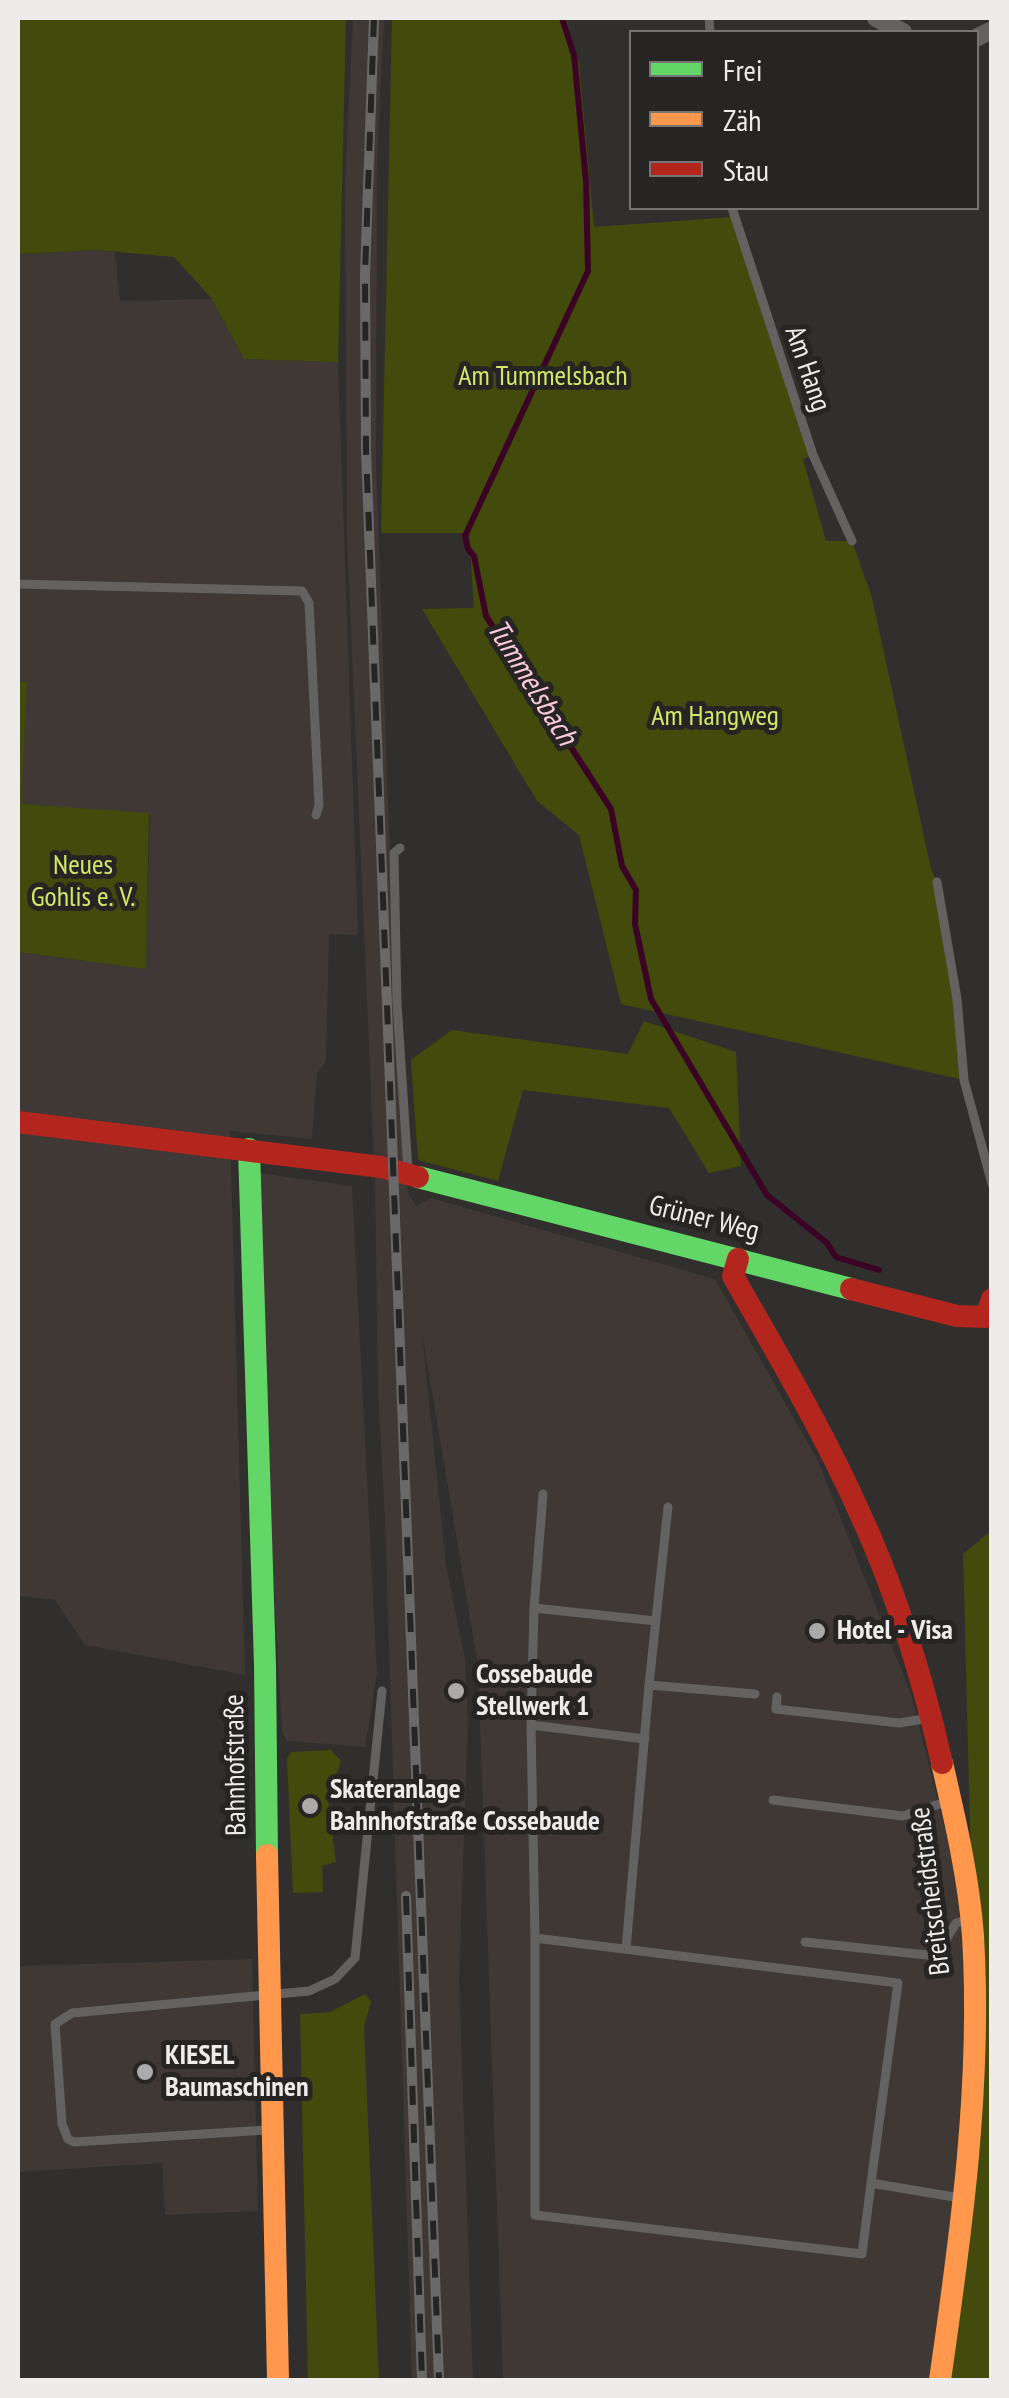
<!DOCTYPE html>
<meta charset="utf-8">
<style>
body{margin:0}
#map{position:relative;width:1009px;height:2398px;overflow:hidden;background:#302f2e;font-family:"PT Sans Narrow",sans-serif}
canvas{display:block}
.frame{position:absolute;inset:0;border:20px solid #eeeceb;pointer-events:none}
.legend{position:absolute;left:629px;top:30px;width:350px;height:180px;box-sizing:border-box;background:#272523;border:2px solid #777573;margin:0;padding:12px 18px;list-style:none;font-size:30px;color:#eeeceb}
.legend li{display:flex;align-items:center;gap:20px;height:50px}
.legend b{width:50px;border:2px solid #777573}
</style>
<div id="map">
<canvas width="1009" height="2398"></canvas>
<div class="frame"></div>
<ul class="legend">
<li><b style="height:12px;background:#63d668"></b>Frei</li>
<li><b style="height:12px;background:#ff974d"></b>Zäh</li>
<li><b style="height:12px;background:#b3261e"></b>Stau</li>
</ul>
</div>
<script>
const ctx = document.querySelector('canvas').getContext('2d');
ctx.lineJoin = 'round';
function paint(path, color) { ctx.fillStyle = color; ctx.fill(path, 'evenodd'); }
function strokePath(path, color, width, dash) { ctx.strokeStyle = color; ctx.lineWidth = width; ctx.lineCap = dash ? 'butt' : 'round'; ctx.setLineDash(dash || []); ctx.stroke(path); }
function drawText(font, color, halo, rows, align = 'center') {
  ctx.font = font + ' "PT Sans Narrow",sans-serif'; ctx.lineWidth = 10; ctx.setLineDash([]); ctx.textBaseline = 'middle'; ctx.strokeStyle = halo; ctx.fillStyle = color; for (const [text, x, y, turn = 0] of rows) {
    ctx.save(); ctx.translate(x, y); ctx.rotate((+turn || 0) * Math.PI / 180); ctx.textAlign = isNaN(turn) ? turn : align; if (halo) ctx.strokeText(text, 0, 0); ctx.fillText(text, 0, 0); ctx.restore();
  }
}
const built = new Path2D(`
 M353,18H384L377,163L376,463L399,1112L408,1193L416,1206L431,1198L715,1279L818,1461L911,1694L973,1940L940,2380H503L478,1666L422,1333L446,1565L465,1659L468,1719L459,1980L473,2380H412L385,1519L378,1390L375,1185L347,537L345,185Z
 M97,250L115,252L120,301L212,299L244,359L338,362L358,935L329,934L326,1062L317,1073L312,1139L230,1131L245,1675L85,1645L55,1600L18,1596V952L146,969L150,815L20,805L27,683L18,682V254Z
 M259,1173L352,1186L377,1674L365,1747L287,1741L282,1733L263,1392Z
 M252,1959L258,2211L165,2215L162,2163L18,2172V1966Z`);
const green = new Path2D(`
 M18,18H346L338,362L244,359L212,299L174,257L97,250L18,254Z
 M392,18H566L579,64L594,227L733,217L813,455L803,459L826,541H852L872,598L931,869L937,882L964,1080L621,1004L579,835L537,801L422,609L474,608L469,533H381Z
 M18,682H27L21,804L149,813L146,969L18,952Z
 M644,1021L736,1052L741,1166L709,1173L669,1108L523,1090L498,1181L418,1160L411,1060L452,1030L628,1054Z
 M991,1531V2380H940L973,1940L963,1554Z
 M331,1750L341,1761L328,1799L336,1862L322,1866L323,1892L293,1893L287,1759L291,1752Z
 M365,1994L371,2002L364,2027L379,2380H308L300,2014L330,2012Z`);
const stream = new Path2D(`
 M562,18L574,55L586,181L588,271L465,536L468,549L474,556L486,616L611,809L622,866L636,890L635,924L651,999L767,1195L827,1243L836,1257L879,1270`);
const lane = new Path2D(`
 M709,18L710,32
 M732,208L813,455L852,541
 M18,584L302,591L309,603L319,805L316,815
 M400,848L394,853L397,1003L408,1171
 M937,882L957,999L964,1080L992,1184
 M534,1608L656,1621
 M649,1685L668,1507
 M777,1697L776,1709L899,1723L930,1718
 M531,1725L534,1608L543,1494
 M773,1800L903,1816L949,1801
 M535,1938L531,1725L645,1739
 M805,1942L936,1956L956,1923L967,1920
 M626,1949L649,1685L755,1694
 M267,2130L74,2142L68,2139L62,2124L55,2024L72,2013L309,1991L335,1979L355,1958L382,1691
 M871,2183L898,1983L535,1938V2215L862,2254L871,2183L960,2198`);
const street = new Path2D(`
 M876,18L903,32
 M976,38L992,30`);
const fast = new Path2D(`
 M249,1149L265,1665L267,1855
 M418,1177L851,1289`);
const slow = new Path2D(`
 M267,1855L278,2380
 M940,2380C961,2234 982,2084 973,1936C969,1879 955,1819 942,1763`);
const jam = new Path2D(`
 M18,1122L381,1167L418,1177
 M738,1259L733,1276C776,1352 821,1427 857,1507C895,1588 922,1675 942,1763
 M851,1289L957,1316L986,1317L992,1299`);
const rail = new Path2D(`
 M374,18L365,275L366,450L439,2380
 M406,1896L422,2380`);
const markers = [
 [817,1631,10,"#acaaa9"],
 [456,1691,10,"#acaaa9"],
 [310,1806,10,"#acaaa9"],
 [145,2072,10,"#acaaa9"]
];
const streetNames = [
 ["Am Hang",807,369,71],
 ["Grüner Weg",704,1219,14],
 ["Bahnhofstraße",236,1765,-91],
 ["Breitscheidstraße",931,1891,-97]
];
const parkNames = [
 ["Am Tummelsbach",543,377],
 ["Am Hangweg",715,717],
 ["Neues",83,866],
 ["Gohlis e. V.",83,898]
];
const poiNames = [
 ["Hotel - Visa",837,1631],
 ["Cossebaude",476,1675],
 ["Stellwerk 1",476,1707],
 ["Skateranlage",330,1790],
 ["Bahnhofstraße Cossebaude",330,1822],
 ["KIESEL",165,2056],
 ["Baumaschinen",165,2088]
];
const waterNames = [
 ["Tummelsbach",531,683,58]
];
paint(built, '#3f3834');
paint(green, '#424b0b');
strokePath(stream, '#3b0424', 6);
strokePath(lane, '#636261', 9);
strokePath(street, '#636261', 18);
strokePath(fast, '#63d668', 22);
strokePath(slow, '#ff974d', 22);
strokePath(jam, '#b3261e', 22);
strokePath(rail, '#6a6968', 10);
strokePath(rail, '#272523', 6, [19]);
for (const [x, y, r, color] of markers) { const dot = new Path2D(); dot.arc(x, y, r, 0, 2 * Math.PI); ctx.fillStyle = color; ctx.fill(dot); strokePath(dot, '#272523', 4); }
drawText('28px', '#eeeceb', '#272523', streetNames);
drawText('28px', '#d1e868', '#272523', parkNames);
drawText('bold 28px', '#eeeceb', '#272523', poiNames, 'left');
drawText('italic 30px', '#fbc9de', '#272523', waterNames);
</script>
